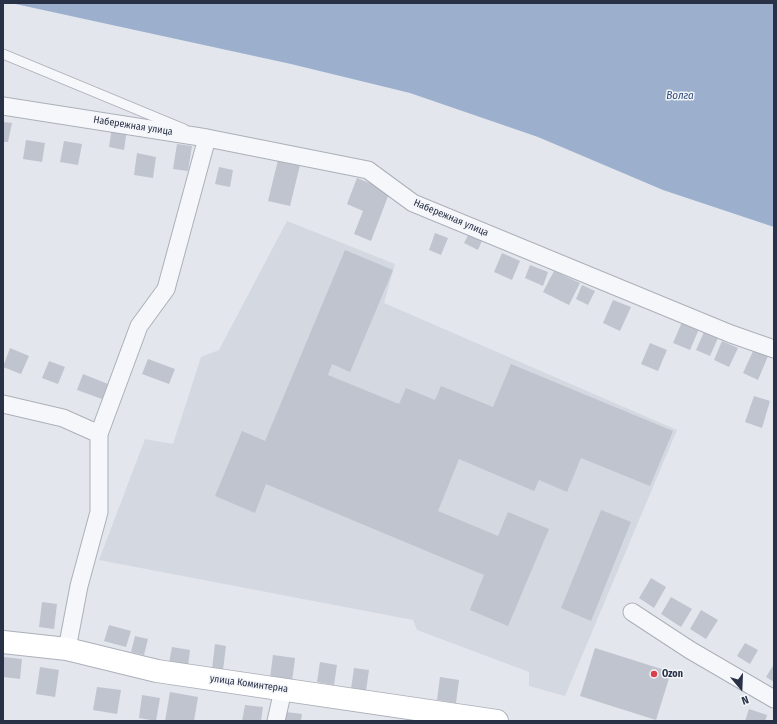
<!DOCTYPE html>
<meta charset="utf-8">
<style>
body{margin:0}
#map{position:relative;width:777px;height:724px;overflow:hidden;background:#e3e6ec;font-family:"Fira Sans Condensed",sans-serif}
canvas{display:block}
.frame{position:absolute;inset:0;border:4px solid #293146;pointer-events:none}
.north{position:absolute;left:721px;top:668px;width:40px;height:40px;-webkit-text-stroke:3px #f3f5f9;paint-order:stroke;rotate:161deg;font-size:11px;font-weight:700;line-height:16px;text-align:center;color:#293146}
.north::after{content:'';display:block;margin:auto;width:14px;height:18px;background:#293146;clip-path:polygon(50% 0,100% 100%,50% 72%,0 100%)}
</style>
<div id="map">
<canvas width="777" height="724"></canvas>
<div class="frame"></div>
<div class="north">N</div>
</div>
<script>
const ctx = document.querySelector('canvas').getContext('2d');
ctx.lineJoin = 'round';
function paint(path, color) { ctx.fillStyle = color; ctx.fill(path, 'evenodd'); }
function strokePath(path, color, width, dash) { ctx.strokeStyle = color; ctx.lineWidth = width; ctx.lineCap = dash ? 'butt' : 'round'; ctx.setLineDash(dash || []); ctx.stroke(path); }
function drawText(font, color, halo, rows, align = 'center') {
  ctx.font = font + ' "Fira Sans Condensed",sans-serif'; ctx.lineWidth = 3; ctx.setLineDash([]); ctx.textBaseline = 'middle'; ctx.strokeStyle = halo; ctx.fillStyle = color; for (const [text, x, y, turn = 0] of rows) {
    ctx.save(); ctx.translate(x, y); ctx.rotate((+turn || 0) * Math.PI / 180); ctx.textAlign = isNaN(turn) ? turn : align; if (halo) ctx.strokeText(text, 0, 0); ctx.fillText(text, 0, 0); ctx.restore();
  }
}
const built = new Path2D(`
 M287,221L395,264L384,303L677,430L565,696L529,686V672L417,630L413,620L99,560L145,439L173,444L201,357L219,350Z`);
const water = new Path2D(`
 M11,3H774V227L663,190L538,137L410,93L291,64Z`);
const building = new Path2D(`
 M3,122L12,123L8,142H3Z
 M112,127L127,129L124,150L109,147Z
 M26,140L45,143L42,162L23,159Z
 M64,141L82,144L78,165L60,162Z
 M177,144L192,146L188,171L173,169Z
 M137,153L156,157L153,178L134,175Z
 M278,160L300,165L290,206L268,201Z
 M219,167L233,170L230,187L215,184Z
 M357,178L390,191L371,241L354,234L363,211L347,204Z
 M471,230L484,236L478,250L464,243Z
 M435,233L448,238L441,255L429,250Z
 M345,250L393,270L350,372L332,364L328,375L399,404L406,388L435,400L441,386L493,407L511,364L673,431L650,486L581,458L567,492L539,480L534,491L459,459L438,511L498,536L508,512L549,529L508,626L470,610L484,575L266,484L255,513L215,496L242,431L265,441Z
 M502,253L520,261L512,280L494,272Z
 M530,265L548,272L543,286L525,278Z
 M554,271L580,283L569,305L543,292Z
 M582,285L595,291L588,305L576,299Z
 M613,300L631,307L620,331L603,323Z
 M682,322L699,329L690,350L673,343Z
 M704,332L718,338L710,356L696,350Z
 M722,341L738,348L729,367L714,360Z
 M650,343L667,350L658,371L641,364Z
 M10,348L29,356L21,374L3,367Z
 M754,349L768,356L758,380L743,373Z
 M148,359L175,369L169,384L142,374Z
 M49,361L65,367L58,384L42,378Z
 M83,374L108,384L102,399L77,390Z
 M754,396L770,401L762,428L745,422Z
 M601,510L631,522L591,621L561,608Z
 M651,578L666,587L654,608L639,598Z
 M671,597L692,609L681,627L661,614Z
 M42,602L57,604L54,629L39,627Z
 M701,610L718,620L706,639L690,629Z
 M109,625L131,631L126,647L104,641Z
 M135,636L148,639L144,655L131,652Z
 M745,643L758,650L750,664L737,656Z
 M215,644L226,646L223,670L212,669Z
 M172,647L190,650L188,666L169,663Z
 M595,648L671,672L656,720L580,696Z
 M273,655L295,658L292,682L270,678Z
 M4,657L22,659L20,679L3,677Z
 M320,662L337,665L334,685L317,682Z
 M774,664V682L766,677Z
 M40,667L59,670L55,697L36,694Z
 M354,668L369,670L366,691L351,689Z
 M440,677L459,680L456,703L437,700Z
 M97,687L121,690L117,714L93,710Z
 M170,692L198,697L194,721H165Z
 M142,695L160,698L156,721L139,718Z
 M245,705L263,707L261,721H242Z
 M749,709L767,715L765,721H745Z
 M286,712L302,714L301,721H284Z`);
const lane = new Path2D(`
 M3,54L184,129`);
const street = new Path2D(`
 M3,106L207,138L368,170L413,203L731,334L774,349
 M3,404L63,418L99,434
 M632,612L690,650L774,699
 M67,649L79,586L99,512V434L139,326L166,289L207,138
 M276,721L283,690`);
const secondary = new Path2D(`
 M3,642L67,649L157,671L497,721`);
const markers = [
 [654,674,4,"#d8404b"]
];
const streetNames = [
 ["Набережная улица",133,126,9],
 ["Набережная улица",451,218,23],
 ["улица Коминтерна",249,684,8]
];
const poiNames = [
 ["Ozon",662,674]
];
const waterNames = [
 ["Волга",680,96]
];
paint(built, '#d4d8e1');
paint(water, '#9cb0ce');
paint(building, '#bfc4cf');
strokePath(lane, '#abb0ba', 11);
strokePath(street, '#abb0ba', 19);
strokePath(secondary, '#abb0ba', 24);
strokePath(lane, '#f6f7fa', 9);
strokePath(street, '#f6f7fa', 17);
strokePath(secondary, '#fff', 22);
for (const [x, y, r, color] of markers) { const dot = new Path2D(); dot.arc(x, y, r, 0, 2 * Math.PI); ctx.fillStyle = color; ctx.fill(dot); strokePath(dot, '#f3f5f9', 1.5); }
drawText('10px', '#293146', '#f3f5f9', streetNames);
drawText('bold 10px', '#293146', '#f3f5f9', poiNames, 'left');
drawText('italic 11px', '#304c7d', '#f3f5f9', waterNames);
</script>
